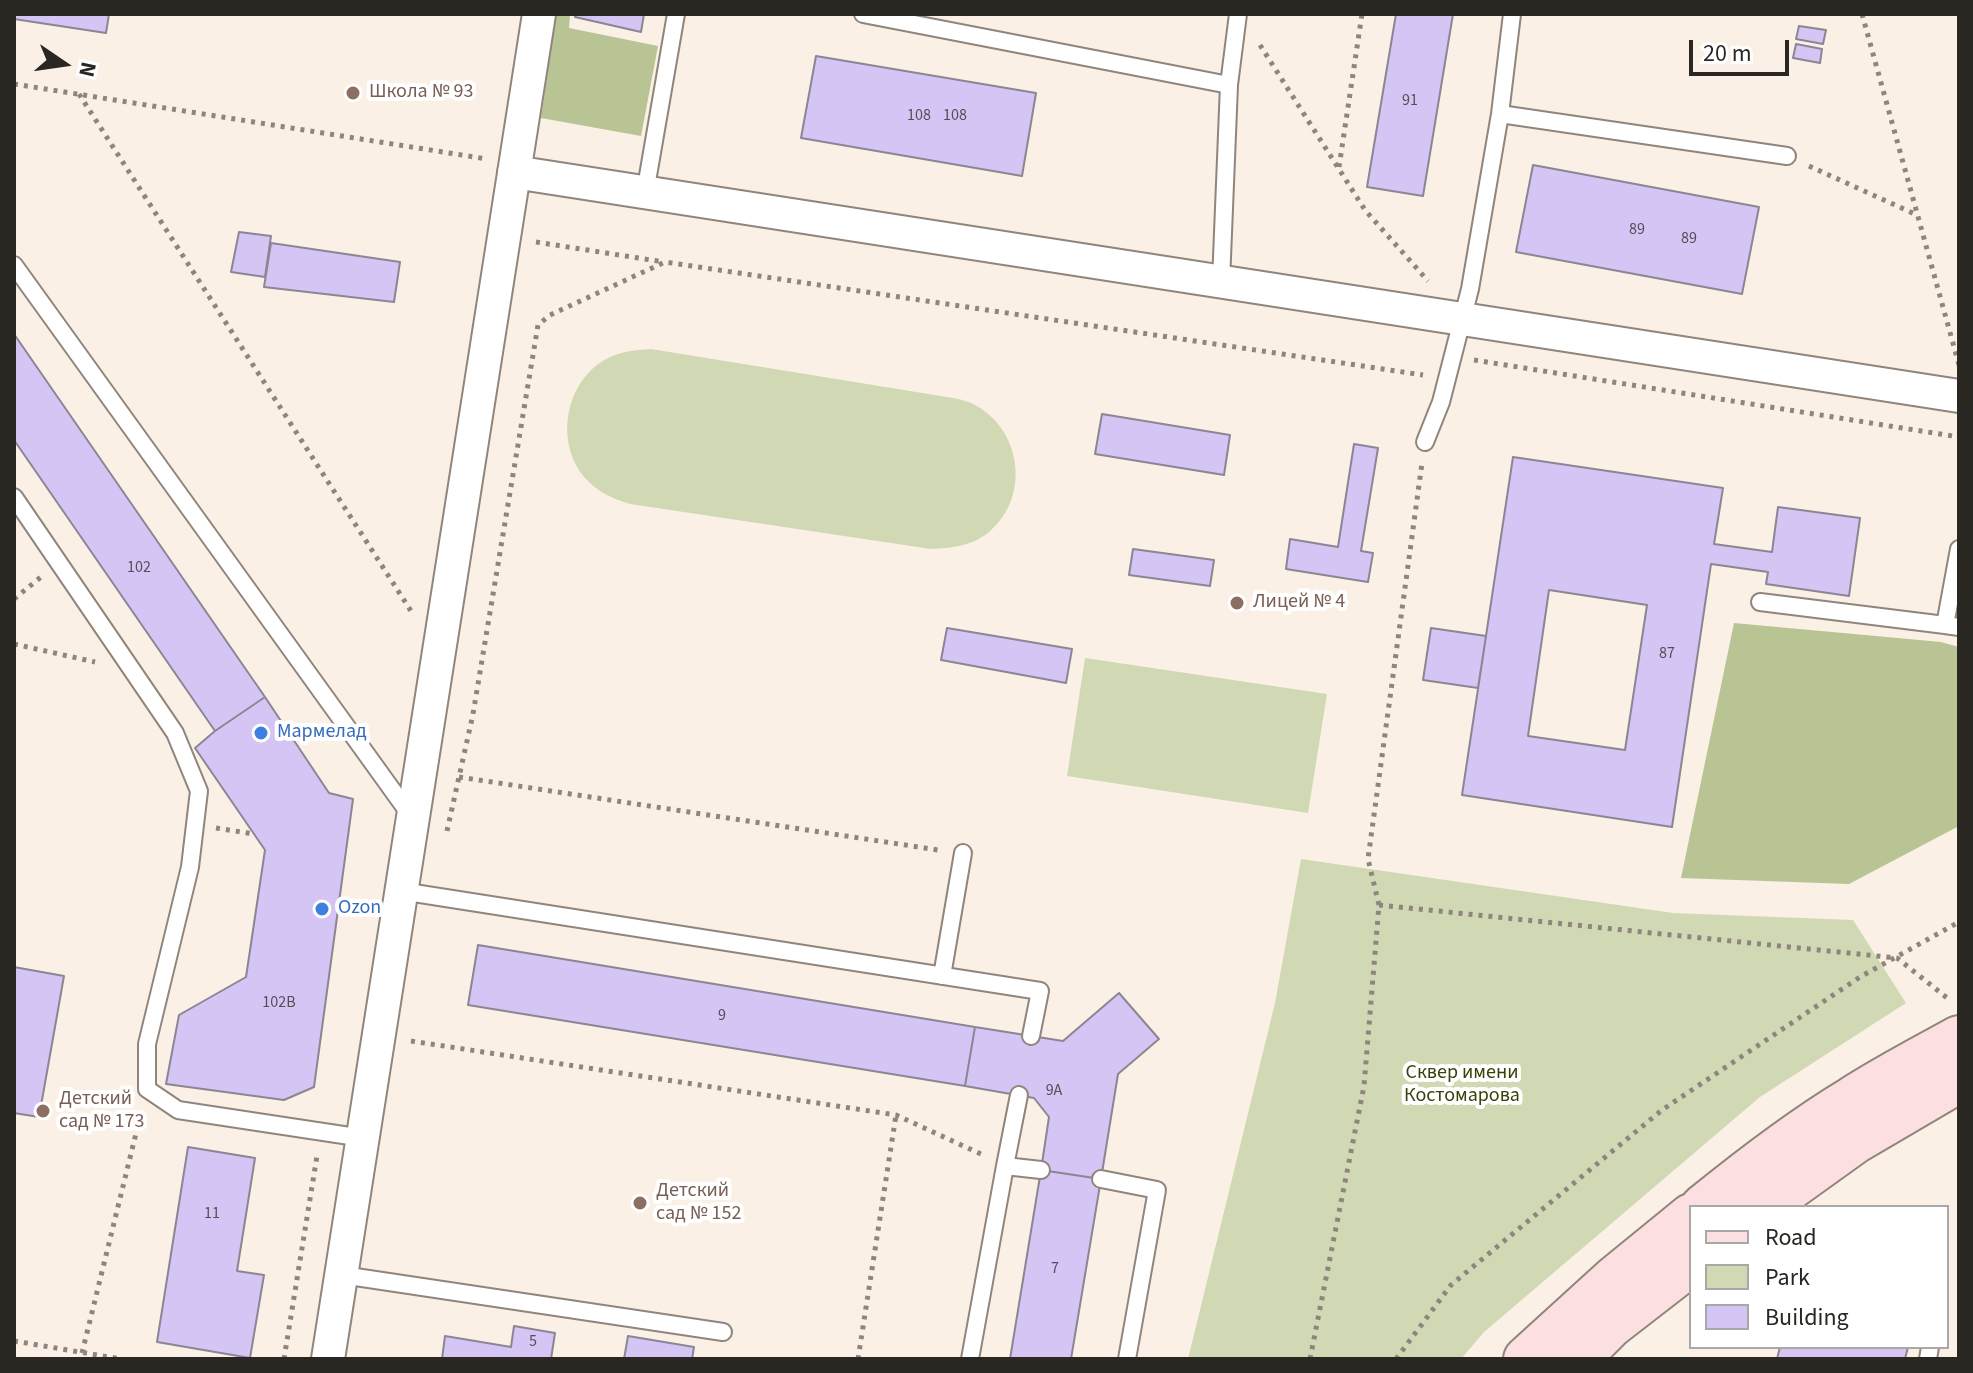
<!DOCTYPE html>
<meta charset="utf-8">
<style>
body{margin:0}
#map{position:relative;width:1973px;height:1373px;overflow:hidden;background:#fbf0e5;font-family:"Source Sans 3",sans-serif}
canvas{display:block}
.frame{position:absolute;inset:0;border:16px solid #2a2622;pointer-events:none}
.legend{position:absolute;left:1689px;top:1205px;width:260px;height:144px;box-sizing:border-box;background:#fff;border:2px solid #aaa8a7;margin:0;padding:10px 14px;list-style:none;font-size:24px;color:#2a2622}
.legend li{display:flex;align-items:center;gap:16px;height:40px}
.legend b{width:40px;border:2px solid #aaa8a7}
.north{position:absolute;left:24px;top:24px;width:80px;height:80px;-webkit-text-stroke:6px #fff;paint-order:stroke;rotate:103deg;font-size:22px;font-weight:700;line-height:32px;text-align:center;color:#2a2622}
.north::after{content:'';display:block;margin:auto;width:28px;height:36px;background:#2a2622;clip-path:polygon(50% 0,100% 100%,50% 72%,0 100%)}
.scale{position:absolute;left:1689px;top:40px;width:100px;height:36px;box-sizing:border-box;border:4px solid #2a2622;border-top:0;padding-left:10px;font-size:24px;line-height:28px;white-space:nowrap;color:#2a2622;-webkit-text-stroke:6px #fff;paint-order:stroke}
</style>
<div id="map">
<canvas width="1973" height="1373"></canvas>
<div class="frame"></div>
<ul class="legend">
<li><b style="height:10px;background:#fce0e1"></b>Road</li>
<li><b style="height:22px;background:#d0d9b3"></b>Park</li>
<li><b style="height:22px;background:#d5c5f4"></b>Building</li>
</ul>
<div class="north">N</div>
<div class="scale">20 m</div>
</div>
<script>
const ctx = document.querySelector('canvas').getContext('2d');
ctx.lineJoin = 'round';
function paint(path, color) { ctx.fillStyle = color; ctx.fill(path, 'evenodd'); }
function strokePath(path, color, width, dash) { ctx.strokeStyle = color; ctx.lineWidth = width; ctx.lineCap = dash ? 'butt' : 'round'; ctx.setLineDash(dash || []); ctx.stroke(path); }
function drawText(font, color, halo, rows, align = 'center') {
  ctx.font = font + ' "Source Sans 3",sans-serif'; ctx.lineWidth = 8; ctx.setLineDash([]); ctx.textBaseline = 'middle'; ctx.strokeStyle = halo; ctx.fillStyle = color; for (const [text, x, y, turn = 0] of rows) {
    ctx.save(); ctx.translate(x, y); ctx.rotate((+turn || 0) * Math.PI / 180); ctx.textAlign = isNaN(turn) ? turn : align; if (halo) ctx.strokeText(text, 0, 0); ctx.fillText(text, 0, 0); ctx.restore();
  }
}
const green = new Path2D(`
 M651,349L947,397C955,398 964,400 971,403C1021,426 1032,496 989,532C972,546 952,548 931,549L630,504C614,499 599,493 587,480C553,444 565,380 608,358C622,351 636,350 651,349Z
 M1085,658L1327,694L1308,813L1067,776Z
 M1301,859L1673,913L1853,920L1906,1003L1760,1097L1484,1332L1461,1359H1188L1275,1003Z`);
const forest = new Path2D(`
 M556,14H570L569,28L658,46L641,136L541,118Z
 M1734,623L1941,642L1959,647V826L1849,884L1681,878Z`);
const building = new Path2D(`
 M14,14H109L106,33L14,19Z
 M575,14H644L641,32L575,17Z
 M1396,14H1453L1423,196L1367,187Z
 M1799,26L1826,30L1823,44L1796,39Z
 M1796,44L1822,49L1820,63L1793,58Z
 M816,56L1036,93L1022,176L801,138Z
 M1533,165L1759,207L1742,294L1516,252Z
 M239,232L271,236L265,277L231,272Z
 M271,243L400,262L394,302L264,287Z
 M14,334L265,697L215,731L14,440Z
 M1102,414L1230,435L1224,475L1095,454Z
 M1354,444L1378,448L1361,551L1373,553L1368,582L1286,569L1290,539L1338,547Z
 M1513,457L1723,488L1714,544L1772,552L1778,507L1860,518L1849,596L1766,584L1768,572L1711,564L1672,827L1462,795ZM1549,590L1647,605L1625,750L1528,736Z
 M1133,549L1214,560L1210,586L1129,575Z
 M947,628L1072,649L1066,683L941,660Z
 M1431,628L1486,636L1478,688L1423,680Z
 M265,697L329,793L353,799L314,1087L284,1100L166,1084L179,1015L246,977L265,850L195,748L215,731Z
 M478,945L975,1027L965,1086L468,1005Z
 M14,967L64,976L39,1117L14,1113Z
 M1119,993L1159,1039L1118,1074L1101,1179L1041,1170L1049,1117L1034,1098L965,1086L975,1027L1063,1041Z
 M188,1147L255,1158L237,1271L264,1275L250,1358L157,1342Z
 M1041,1170L1101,1179L1071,1359H1010Z
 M514,1326L555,1333L551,1359H442L445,1336L511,1347Z
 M628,1336L694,1347L692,1359H624Z
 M1780,1347H1908L1905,1359H1777Z`);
const path = new Path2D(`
 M1862,14L1959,365
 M1260,45L1365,210L1428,281
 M14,84L487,159
 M79,94L411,611
 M1809,166L1917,215
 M1339,167L1362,14
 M536,242L664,262
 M1474,360L1959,437
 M14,599L41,577
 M14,644L95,662
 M459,777L938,850
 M216,828L254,834
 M447,831L473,714L538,325L550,315L665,262L1423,375
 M1379,905L1897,958L1951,1001
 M411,1041L896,1115L983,1155
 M14,1341L121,1359
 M82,1353L141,1113
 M284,1359L317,1156
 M858,1359L896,1115
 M1310,1359L1364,1086L1379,905L1368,859L1422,463
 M1396,1359L1451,1285L1662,1110L1860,977L1959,922`);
const service = new Path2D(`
 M863,14L1229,85L1221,282
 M1229,85L1238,14
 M1500,114L1787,156
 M645,193L676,14
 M14,265L411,816
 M1425,442L1441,402L1470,289L1500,114L1512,14
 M14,497L175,733L199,791L190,867L147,1044V1089L178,1110L363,1138
 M1959,549L1945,625L1959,627
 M1760,602L1945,625
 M401,891L1040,991L1031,1036
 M942,976L963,853
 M1005,1166L1019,1095
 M1101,1179L1157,1190L1127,1359
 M342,1275L723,1332
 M970,1359L1005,1166L1041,1170
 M1928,1359L1930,1347`);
const minor = new Path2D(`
 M514,172L1959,396
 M328,1359L539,14`);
const secondary = new Path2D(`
 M1703,1207C1751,1168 1799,1131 1852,1099C1886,1077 1923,1058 1959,1038
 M1763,1207L1855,1141L1959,1080
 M1526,1359L1615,1278L1691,1216
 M1577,1359L1611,1325L1691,1263`);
const markers = [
 [353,93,8,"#8d6e63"],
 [1237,603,8,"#8d6e63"],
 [261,733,8,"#3f7fe0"],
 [322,909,8,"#3f7fe0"],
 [43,1111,8,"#8d6e63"],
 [640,1203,8,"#8d6e63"]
];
const numberNames = [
 ["91",1410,101],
 ["108",919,116],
 ["108",955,116],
 ["89",1637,230],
 ["89",1689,239],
 ["102",139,568],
 ["87",1667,654],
 ["102В",279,1003],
 ["9",722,1016],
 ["9А",1054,1091],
 ["11",212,1214],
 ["7",1055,1269],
 ["5",533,1342]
];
const educationNames = [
 ["Школа № 93",369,93],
 ["Лицей № 4",1253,603],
 ["Детский",59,1100],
 ["сад № 173",59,1123],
 ["Детский",656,1192],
 ["сад № 152",656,1215]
];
const shopNames = [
 ["Мармелад",277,733],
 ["Ozon",338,909]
];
const parkNames = [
 ["Сквер имени",1462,1074],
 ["Костомарова",1462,1097]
];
paint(green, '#d0d9b3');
paint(forest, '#b9c494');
paint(building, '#d5c5f4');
strokePath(building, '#8a8693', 2);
strokePath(service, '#90857c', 20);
strokePath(minor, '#90857c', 36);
strokePath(secondary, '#90857c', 48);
strokePath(path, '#8d867f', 5, [4, 6]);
strokePath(service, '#fff', 16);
strokePath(minor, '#fff', 32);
strokePath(secondary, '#fce0e1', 44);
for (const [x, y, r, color] of markers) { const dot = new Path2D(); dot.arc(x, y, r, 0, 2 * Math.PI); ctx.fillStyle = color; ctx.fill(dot); strokePath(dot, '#fff', 3); }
drawText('16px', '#554e56', null, numberNames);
drawText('20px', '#785e54', '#fff', educationNames, 'left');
drawText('20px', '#366cbe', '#fff', shopNames, 'left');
drawText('20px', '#394209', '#fff', parkNames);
</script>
